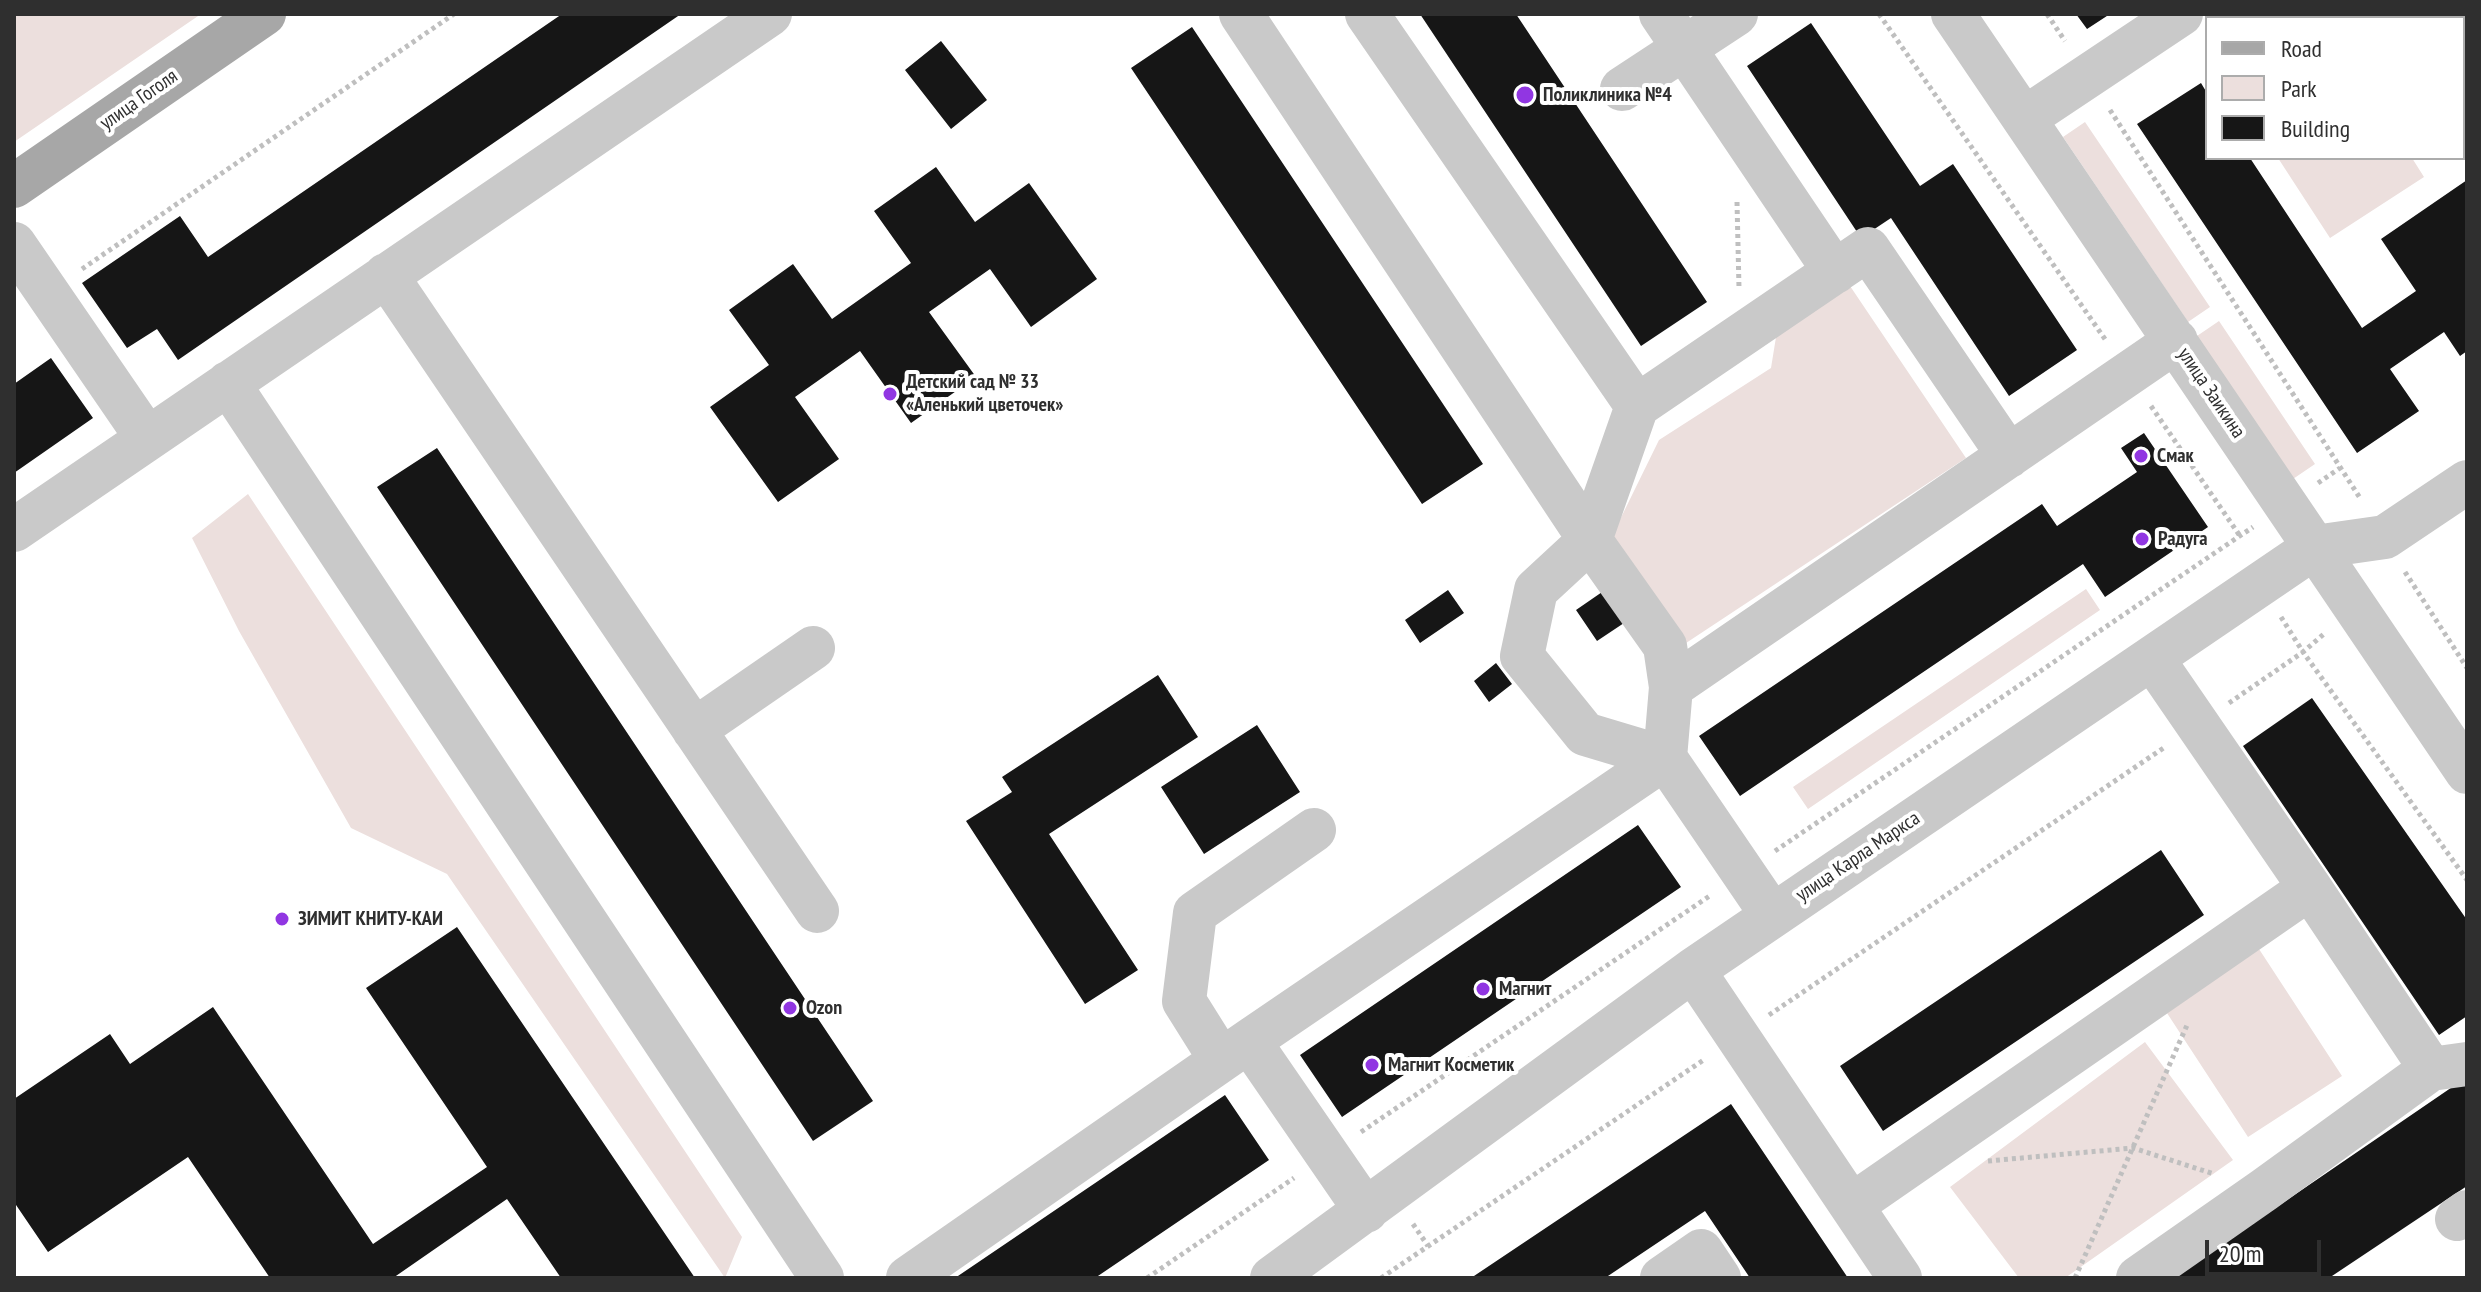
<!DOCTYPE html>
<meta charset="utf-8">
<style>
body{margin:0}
#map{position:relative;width:2481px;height:1292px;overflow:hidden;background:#fff;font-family:"PT Sans Narrow",sans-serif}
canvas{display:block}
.frame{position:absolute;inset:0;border:16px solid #2f2f2f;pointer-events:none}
.legend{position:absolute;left:2205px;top:16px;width:260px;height:144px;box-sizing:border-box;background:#fff;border:2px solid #acacac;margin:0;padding:10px 14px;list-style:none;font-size:24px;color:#2f2f2f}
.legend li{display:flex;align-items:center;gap:16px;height:40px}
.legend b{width:40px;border:2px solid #acacac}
.scale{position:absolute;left:2205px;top:1240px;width:116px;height:36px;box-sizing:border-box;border:4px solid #2f2f2f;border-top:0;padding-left:10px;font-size:24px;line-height:28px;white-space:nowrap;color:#2f2f2f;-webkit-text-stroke:6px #fff;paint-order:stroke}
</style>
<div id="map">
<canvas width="2481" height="1292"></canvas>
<div class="frame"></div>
<ul class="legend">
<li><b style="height:10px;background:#a7a7a7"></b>Road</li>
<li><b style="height:22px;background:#ecdfdd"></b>Park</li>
<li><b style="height:22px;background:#161616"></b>Building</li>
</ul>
<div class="scale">20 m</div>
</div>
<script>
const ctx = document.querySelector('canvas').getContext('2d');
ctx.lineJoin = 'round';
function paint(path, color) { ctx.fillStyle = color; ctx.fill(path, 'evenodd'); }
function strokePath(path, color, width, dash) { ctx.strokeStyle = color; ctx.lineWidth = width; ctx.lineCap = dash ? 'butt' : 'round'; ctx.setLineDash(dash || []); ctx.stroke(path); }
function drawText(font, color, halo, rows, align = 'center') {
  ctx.font = font + ' "PT Sans Narrow",sans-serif'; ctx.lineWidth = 8; ctx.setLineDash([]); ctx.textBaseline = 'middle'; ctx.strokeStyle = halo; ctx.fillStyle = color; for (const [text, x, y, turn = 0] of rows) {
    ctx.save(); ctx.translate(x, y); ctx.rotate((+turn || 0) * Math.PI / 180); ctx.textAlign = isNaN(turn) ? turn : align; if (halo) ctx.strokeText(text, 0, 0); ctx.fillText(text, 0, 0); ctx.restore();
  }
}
const green = new Path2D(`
 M14,14H201L14,142Z
 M2085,122L2210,307L2188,322L2063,137Z
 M2278,158H2412L2424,177L2330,238Z
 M1848,283L1966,458L1680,647L1609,542L1659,440L1771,368L1777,331Z
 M2219,321L2315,464L2293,479L2197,336Z
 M248,494L742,1237L725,1278L447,874L351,828L239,631L192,538Z
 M2086,589L2100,610L1808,809L1793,787Z
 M2242,923L2342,1076L2248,1137L2148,984Z
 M2145,1042L2233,1160L2065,1278H2019L1950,1187Z`);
const building = new Path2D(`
 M562,14H681L178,360L157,329L127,348L82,283L180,216L208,257Z
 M1420,14H1516L1707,302L1641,346Z
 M2076,14H2110L2087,29Z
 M2446,14H2467V44L2463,38V18H2449Z
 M1811,23L1920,186L1953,164L2077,350L2009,396L1891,218L1861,238L1747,66Z
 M1192,27L1483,464L1422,504L1131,68Z
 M941,41L987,100L951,129L905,70Z
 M2201,83L2207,93V158H2250L2362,328L2416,291L2381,239L2467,180V351L2460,356L2444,332L2390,369L2419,411L2357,453L2137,124Z
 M936,167L975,222L1029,183L1097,279L1031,327L990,269L929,312L976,377L911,423L860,351L795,397L839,459L778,502L710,407L769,365L729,310L793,264L832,319L911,263L874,211Z
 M51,358L93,418L14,473V384Z
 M2144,433L2208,527L2105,597L2083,564L1740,796L1699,736L2042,504L2057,526L2137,472L2121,448Z
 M437,448L873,1101L813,1141L377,487Z
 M1448,590L1464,613L1420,643L1405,620Z
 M1605,590L1627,621L1597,641L1576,610Z
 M1496,663L1512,684L1489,702L1474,681Z
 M1158,675L1198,737L1049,834L1138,970L1085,1004L966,821L1012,792L1002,777Z
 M2312,698L2467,920V1016L2439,1035L2243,746Z
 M1257,725L1300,792L1204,854L1161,787Z
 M1638,825L1681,887L1342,1117L1300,1055Z
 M2161,850L2204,915L1883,1131L1840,1066Z
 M457,927L695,1278H561L507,1199L393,1278H270L188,1157L48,1252L14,1202V1099L110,1034L130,1064L213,1007L373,1244L487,1167L366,988Z
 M2461,1081L2467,1082V1186L2329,1278H2173Z
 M1225,1095L1269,1160L1095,1278H955Z
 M1731,1104L1848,1278H1750L1705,1211L1605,1278H1471Z`);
const path = new Path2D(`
 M1879,14L2107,342
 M2047,14L2065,41
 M2110,110L2360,498
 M1737,202L1739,288
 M82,269L454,14
 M2151,406L2240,536
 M2318,483L2340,468
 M2405,572L2467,668
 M2281,617L2303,652L2325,633
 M2229,703L2303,652L2467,880
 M1775,851L2253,527
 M1769,1015L2165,747
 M1361,1132L1711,895
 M1988,1161L2133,1148L2214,1174
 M1413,1224L1428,1246
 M1147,1278L1294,1178
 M1381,1278L1705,1059
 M2075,1278L2188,1023`);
const minor = new Path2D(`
 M1241,14L1590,540L1665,646L1671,687L1665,758
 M1367,14L1637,406
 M1661,14L1835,272
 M1953,14L2467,772
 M1622,89L1736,14
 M2025,118L2181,14
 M14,244L147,438
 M386,275L817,911
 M228,383L822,1278
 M14,530L770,14
 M2152,658L2310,888L2431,1069L2467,1064
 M1671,687L2176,341
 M694,730L813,648
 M1772,915L1665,758L1585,734L1522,656L1536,590L1590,540L1637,406L1868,249L2009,456
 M1693,970L1900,1278
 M1249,1041L1366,1211
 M1221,1060L1184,1001L1195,913L1314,830
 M1852,1205L2310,888
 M2457,1219L2467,1212
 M908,1278L1249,1041L1665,758
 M1272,1278L1693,970L2315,547L2385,537L2467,482
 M1662,1278L1701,1251L1719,1278
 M2138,1278L2264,1190L2431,1069`);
const major = new Path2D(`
 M14,186L264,14`);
const markers = [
 [1525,95,10,"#9136e2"],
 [890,394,8,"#9136e2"],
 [2141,456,8,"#9136e2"],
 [2142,539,8,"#9136e2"],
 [282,919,8,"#9136e2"],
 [1483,989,8,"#9136e2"],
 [790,1008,8,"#9136e2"],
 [1372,1065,8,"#9136e2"]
];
const poiNames = [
 ["Поликлиника №4",1543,95],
 ["Детский сад № 33",906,382],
 ["«Аленький цветочек»",906,405],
 ["Смак",2157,456],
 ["Радуга",2158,539],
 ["ЗИМИТ КНИТУ-КАИ",298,919],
 ["Магнит",1499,989],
 ["Ozon",806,1008],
 ["Магнит Косметик",1388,1065]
];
const streetNames = [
 ["улица Гоголя",139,100,-35],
 ["улица Заикина",2211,393,56],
 ["улица Карла Маркса",1858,857,-34]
];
paint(green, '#ecdfdd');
paint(building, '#161616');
strokePath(path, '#bfbfbf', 5, [4, 4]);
strokePath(minor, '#c9c9c9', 44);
strokePath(major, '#a7a7a7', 44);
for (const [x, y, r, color] of markers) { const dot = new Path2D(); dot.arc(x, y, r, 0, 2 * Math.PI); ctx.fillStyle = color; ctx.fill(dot); strokePath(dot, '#fff', 3); }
drawText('bold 20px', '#2f2f2f', '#fff', poiNames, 'left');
drawText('20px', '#2f2f2f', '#fff', streetNames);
</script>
